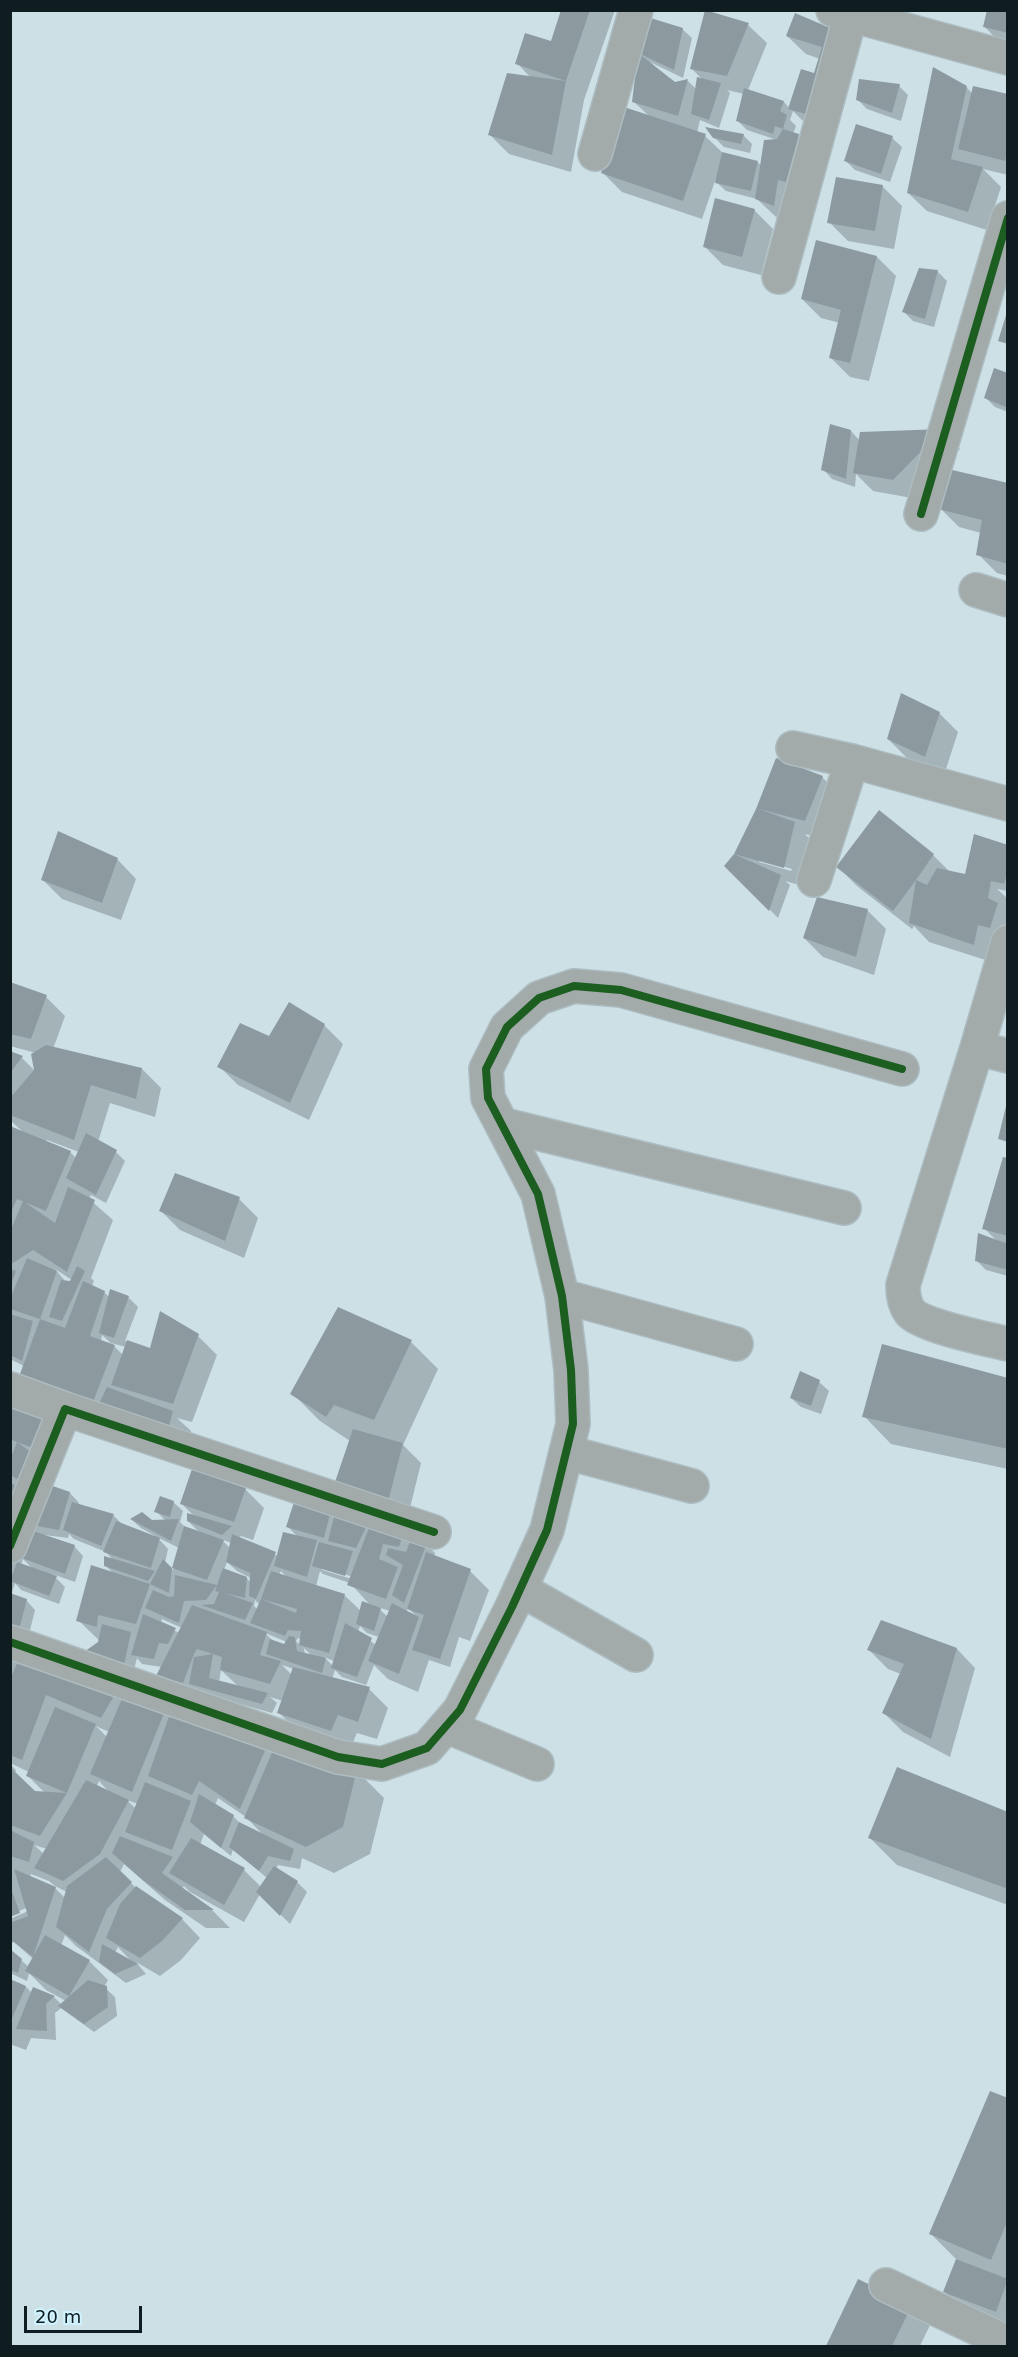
<!DOCTYPE html>
<style>
body{margin:0}
#map{position:relative;width:1018px;height:2357px;overflow:hidden;background:#cce0e6;font-family:"DejaVu Sans",sans-serif}
canvas{display:block}
.frame{position:absolute;inset:0;border:12px solid #0f1d21;pointer-events:none}
.scale{position:absolute;left:24px;top:2306px;width:118px;height:27px;box-sizing:border-box;border:3px solid #0f1d21;border-top:0;padding-left:8px;font-size:18px;line-height:21px;white-space:nowrap;color:#0f1d21;-webkit-text-stroke:4px #cff3ff;paint-order:stroke}
</style>
<div id="map">
<canvas width="1018" height="2357"></canvas>
<div class="frame"></div>
<div class="scale">20 m</div>
</div>
<script>
const ctx = document.querySelector('canvas').getContext('2d');
ctx.lineJoin = 'round';
function paint(path, color) { ctx.fillStyle = color; ctx.fill(path, 'evenodd'); }
function strokePath(path, color, width, dash) { ctx.strokeStyle = color; ctx.lineWidth = width; ctx.lineCap = dash ? 'butt' : 'round'; ctx.setLineDash(dash || []); ctx.stroke(path); }
const shadow = new Path2D(`
 M563,10H615L584,100L571,172L509,154L490,135L531,78L517,63L552,43Z
 M1008,10V47L1003,46L985,27Z
 M748,25L767,43L748,90L784,102L790,109L815,75L820,59L806,54L787,36L834,31L809,127L793,111L790,120L796,126L793,134L798,136L817,154L793,224L776,217L757,199L726,191L715,181L702,219L622,192L603,173L649,116L633,101L639,53L682,29L692,38L683,78L650,62L675,84L688,81L697,90L703,80L691,68ZM727,90L744,94L738,121L747,130L777,140L762,166L757,162L724,154L705,136L697,133L700,120L719,128L730,93Z
 M899,86L908,95L901,121L867,109L858,100Z
 M966,87L973,94L1008,96V175L983,169L1001,187L987,230L927,211L908,193Z
 M743,135L752,144L750,153L724,147L714,137Z
 M892,138L902,147L890,182L855,170L846,161Z
 M837,178L883,187L902,206L894,249L848,241L829,222Z
 M754,210L773,229L761,275L723,265L704,246Z
 M817,242L877,257L896,276L869,381L850,377L831,358L840,323L821,318L802,299Z
 M920,269L938,272L947,281L934,327L913,321L904,312Z
 M1008,374V412L995,407L985,397Z
 M942,430L960,449L912,498L873,491L856,474L855,487L832,479L823,469L851,431L860,441Z
 M1008,483V576L997,573L978,554L981,533L959,527L940,508Z
 M939,713L958,732L944,775L907,758L888,739Z
 M822,777L841,796L824,839L805,834L813,843L803,886L785,881L790,885L778,918L726,865L736,854L757,809ZM759,859L792,869L791,871L759,862Z
 M59,834L118,860L136,879L121,920L62,899L43,880Z
 M1008,846V891L997,889L1008,899V946L992,962L929,942L914,926L912,929L857,886L838,867L933,855L951,873L970,877Z
 M867,910L886,929L874,975L823,957L804,938Z
 M10,983L46,997L65,1016L53,1049L142,1069L161,1088L155,1117L110,1103L98,1142L116,1152L125,1161L106,1203L91,1195L89,1199L113,1220L91,1278L94,1281L92,1286L104,1292L109,1297H128L138,1307L125,1341L151,1350L198,1336L217,1355L192,1422L177,1418L191,1431L186,1452L40,1393L21,1374L24,1366L10,1359V1128L24,1133L10,1120V1053L22,1058L36,1072V1053L10,1046ZM47,1140L79,1152L76,1158L70,1152L46,1142ZM55,1269L72,1280L71,1282H66ZM102,1335L113,1345L101,1341ZM111,1343L126,1347L123,1355Z
 M324,1025L343,1044L309,1120L238,1085L219,1066L269,1038Z
 M1008,1160V1276L986,1270L976,1260L997,1241L984,1228Z
 M239,1199L258,1218L244,1258L180,1230L161,1211Z
 M338,1309L411,1342L438,1369L403,1445L421,1463L407,1520L355,1501L350,1441L320,1421L292,1393Z
 M1008,1380V1469L891,1444L864,1416Z
 M819,1382L829,1391L821,1414L801,1407L791,1398Z
 M10,1397L72,1432L60,1469L40,1461L37,1493H70L79,1503L78,1505L113,1515L123,1525L154,1538L155,1536L141,1528L132,1520L166,1521L156,1511L173,1502L183,1511L180,1522L186,1528L201,1534L188,1521L195,1517L182,1504L245,1489L264,1508L253,1540L241,1536L238,1538L278,1556L298,1537L288,1527L297,1498L402,1535L411,1544H426L435,1553L434,1557L470,1571L489,1590L470,1641L459,1637L450,1667L429,1660L418,1692L388,1679L374,1665L365,1688L369,1689L388,1708L377,1739L357,1733L350,1749L298,1731L279,1713L283,1701L270,1697L277,1703L272,1713L205,1694H176L158,1675L162,1667L142,1664L137,1658L133,1673L78,1620L114,1574L105,1565L113,1560L106,1552L74,1539L69,1534L68,1538L45,1535V1536L74,1546L83,1556L75,1582L52,1574L65,1587L59,1604L21,1590L15,1583L11,1595L26,1600L35,1610L28,1638L10,1632ZM157,1537L179,1548L173,1570L165,1563L168,1549ZM221,1539L231,1543L230,1548ZM23,1559L33,1569L21,1565ZM227,1562L237,1571L251,1578V1583L244,1575L243,1577L224,1570ZM322,1567L353,1577L352,1579L322,1570ZM281,1571L287,1578L279,1575ZM320,1571L323,1574L350,1583L371,1606L361,1611L344,1595L316,1586ZM255,1600L260,1605L258,1610L254,1606ZM377,1607L390,1611L388,1617ZM408,1608L416,1616L406,1612ZM162,1619L182,1628L179,1633L161,1623ZM360,1626L367,1633L379,1637L376,1645L358,1632ZM265,1633L287,1642L284,1646L274,1642ZM298,1638L301,1639L300,1645L296,1641ZM304,1648L313,1657L305,1655ZM324,1657L334,1661L333,1666ZM282,1665L294,1669L292,1675ZM221,1670L239,1687L219,1682ZM335,1670L342,1677L366,1685L365,1688L332,1679Z
 M10,1648L164,1712L170,1718L356,1770L384,1798L370,1854L334,1873L302,1858L300,1869L278,1865L276,1869L298,1883L307,1892L290,1924L260,1894L244,1922L190,1892L184,1886L182,1889L213,1911L230,1928H206L165,1900L124,1864L120,1872L136,1888L182,1919L200,1938L181,1960L160,1976L136,1962L146,1974L126,1983L76,1946L65,1935L61,1946L89,1961L108,1980L104,1987L115,1997L117,2016L94,2032L61,2008L55,2013L56,2040L31,2038L26,2050L10,2044V1980L26,1987L32,1993L34,1989L54,1997L62,2005L66,2001L46,1990L29,1973L27,1981L10,1973V1951L29,1967L33,1959L14,1942L10,1944V1919L28,1911L26,1908L10,1915V1764L16,1770L15,1773L35,1792L45,1793L28,1776L29,1772L10,1763V1681L13,1678L10,1677ZM96,1726L109,1732L107,1737ZM99,1781L109,1792L97,1786ZM218,1798L246,1817L263,1835L242,1825L233,1816L215,1805ZM127,1800L138,1804L136,1809ZM204,1834L231,1856L233,1849L267,1878L261,1887L244,1870L200,1845ZM34,1845L47,1849L44,1854ZM31,1874L49,1881L55,1886L67,1892L65,1898L55,1888L30,1877ZM118,1947L131,1961L115,1953Z
 M957,1649L975,1668L950,1757L903,1732L884,1713L901,1674L888,1669L869,1650Z
 M1008,1813V1905L897,1865L870,1838Z
 M1008,2100V2327L963,2310L944,2291L957,2260L931,2234Z
 M858,2281L911,2306L930,2325L920,2346H828Z`);
const building = new Path2D(`
 M561,10H590L566,81L515,64L525,33L551,41Z
 M705,10L749,23L727,76L690,69Z
 M987,10H1008V33L983,27Z
 M795,13L835,30L809,115L788,109L801,69L814,73L822,47L786,36Z
 M644,16L683,28L674,70L638,53Z
 M638,53L675,82L688,79L678,116L632,102Z
 M933,67L967,86L951,159L983,167L968,212L907,193Z
 M507,73L566,81L552,155L488,135Z
 M697,77L721,83L709,120L691,114Z
 M859,79L900,84L892,113L856,100Z
 M973,86L1008,94V151L1005,161L958,149Z
 M744,88L784,101L780,111L787,115L783,129L799,134L786,182L778,180L774,206L755,199L764,140L777,139L783,129L775,126L773,134L736,121Z
 M624,107L706,134L683,201L601,173Z
 M856,124L893,136L881,174L844,161Z
 M705,127L744,134L741,144L713,138Z
 M722,152L758,161L751,191L715,183Z
 M836,177L883,185L875,231L827,223Z
 M715,198L755,209L742,257L703,247Z
 M816,240L877,256L850,363L829,358L841,310L801,299Z
 M919,268L938,270L925,319L902,312Z
 M1007,312H1008V344L998,341Z
 M994,368L1008,373V408L984,398Z
 M830,424L851,430L846,479L821,470Z
 M943,429L893,480L853,473L860,432Z
 M948,469L1008,483V564L976,555L982,520L938,509Z
 M901,693L940,712L925,757L887,739Z
 M776,758L823,776L805,821L759,809L795,822L784,868L734,854L781,875L769,911L724,866L734,854L756,809Z
 M879,810L934,854L916,880L927,885L937,868L965,874L974,834L1008,845V871L1004,884L991,881L988,898L998,903L990,928L978,925L974,945L909,923L916,880L893,911L836,867Z
 M58,831L118,858L102,903L41,880Z
 M817,897L868,909L856,957L803,938Z
 M10,982L47,995L31,1039L10,1034Z
 M289,1002L325,1024L290,1103L217,1067L240,1023L269,1036Z
 M46,1045L142,1068L136,1099L91,1085L74,1140L10,1115V1098L34,1070L31,1054Z
 M10,1051L23,1056L10,1073Z
 M1007,1102H1008V1142L998,1139Z
 M10,1126L71,1151L46,1211L17,1199L10,1214Z
 M86,1133L117,1150L96,1195L66,1178Z
 M1003,1157L1008,1158V1236L982,1229Z
 M175,1173L240,1197L225,1241L159,1211Z
 M68,1187L95,1200L67,1272L33,1250L13,1263L10,1261V1232L23,1201L55,1223Z
 M978,1233L1008,1244V1270L975,1261Z
 M27,1258L57,1271L40,1319L10,1309V1299Z
 M77,1266L85,1271L62,1321L49,1317L61,1280L70,1281Z
 M10,1269L16,1271L11,1284H10Z
 M83,1281L105,1291L90,1336L115,1345L93,1402L20,1374L40,1319L65,1328Z
 M110,1289L129,1296L114,1338L99,1333Z
 M338,1307L412,1340L374,1420L334,1405L326,1417L290,1394Z
 M160,1311L199,1334L173,1404L111,1385L127,1340L150,1348Z
 M10,1314L33,1321L22,1361L10,1355Z
 M882,1344L1008,1378V1449L862,1417Z
 M800,1371L820,1380L811,1406L790,1398Z
 M107,1387L173,1411L167,1434L96,1410Z
 M10,1396L54,1412L41,1451L17,1442L38,1457L28,1485L10,1475V1460L17,1442L10,1439Z
 M353,1429L403,1443L388,1502L335,1482Z
 M192,1469L246,1488L234,1522L180,1504Z
 M10,1483L23,1488L10,1522Z
 M44,1483L70,1492L59,1530L26,1524Z
 M160,1496L174,1501L170,1517L154,1512Z
 M296,1496L332,1506L324,1538L286,1527Z
 M72,1502L114,1514L101,1546L63,1530Z
 M337,1505L371,1517L356,1548L328,1541Z
 M142,1512L152,1520L179,1519L171,1541L130,1519Z
 M187,1513L232,1526L222,1535L187,1521Z
 M372,1520L403,1534L399,1547L383,1544L379,1559L398,1567L386,1599L347,1585Z
 M116,1521L160,1538L151,1568L103,1552Z
 M184,1526L224,1540L207,1580L172,1568Z
 M30,1530L75,1545L65,1574L19,1557Z
 M283,1532L317,1540L307,1577L274,1566Z
 M232,1534L276,1552L256,1599L249,1596L250,1573L226,1562Z
 M411,1539L427,1543L404,1603L392,1595L403,1565L386,1555L388,1548L406,1552Z
 M319,1542L353,1551L345,1576L312,1566Z
 M426,1552L471,1569L440,1659L412,1650L424,1615L407,1609Z
 M104,1556L155,1571L148,1581L104,1566Z
 M163,1559L172,1568L169,1593L150,1584L136,1624L98,1615L97,1627L76,1621L91,1565L150,1584Z
 M17,1562L57,1576L49,1596L10,1581Z
 M223,1568L247,1577L245,1598L224,1593L253,1603L245,1620L201,1605L214,1604L219,1592L215,1591L217,1585L206,1600L184,1601L179,1623L145,1608L153,1590L169,1597L174,1596L175,1575L217,1585Z
 M271,1571L345,1594L329,1653L299,1645L301,1631L288,1630L285,1636L250,1623L261,1599L296,1613L297,1609L261,1599Z
 M10,1593L27,1599L19,1630L10,1627Z
 M362,1601L381,1608L374,1631L356,1624Z
 M392,1603L419,1617L399,1674L368,1661Z
 M192,1605L267,1632L260,1655L281,1661L270,1684L220,1670L222,1657L213,1654L209,1678L268,1693L262,1704L189,1684L194,1657L213,1654L197,1649L194,1654L183,1683L156,1676Z
 M143,1614L176,1628L168,1644L159,1643L154,1659L131,1655Z
 M881,1620L957,1648L931,1739L882,1713L904,1664L867,1650Z
 M345,1623L372,1638L357,1677L331,1668Z
 M102,1624L131,1632L124,1665L81,1654L98,1642Z
 M289,1636L295,1637L297,1651L326,1658L322,1673L266,1654L270,1639L284,1644Z
 M20,1656L118,1689L101,1718L46,1695L22,1760L10,1755V1680Z
 M293,1667L370,1687L358,1722L338,1715L331,1731L277,1713Z
 M124,1694L165,1711L132,1792L90,1774Z
 M55,1707L96,1724L67,1793L26,1776Z
 M172,1708L269,1741L240,1809L199,1781L192,1795L148,1776Z
 M276,1743L357,1769L343,1827L306,1847L244,1818Z
 M10,1767L35,1791L67,1793L40,1836L10,1825Z
 M897,1767L1008,1812V1889L868,1838Z
 M86,1780L129,1800L100,1854L63,1881L34,1868Z
 M145,1782L191,1801L172,1850L125,1832Z
 M199,1794L234,1815L221,1848L190,1822Z
 M239,1822L294,1849L290,1861L268,1856L259,1871L229,1847Z
 M10,1830L34,1842L29,1862L10,1856Z
 M120,1836L173,1857L162,1873L214,1910H185L144,1881L112,1853Z
 M191,1838L245,1868L224,1905L169,1873Z
 M106,1857L132,1882L107,1909L89,1952L56,1927L67,1886Z
 M274,1866L298,1881L280,1916L256,1892Z
 M14,1869L56,1887L33,1957L10,1939V1923L28,1916Z
 M10,1886L20,1913L10,1917Z
 M136,1886L183,1918L162,1941L140,1958L106,1938L120,1904Z
 M45,1935L90,1960L69,1996L25,1971Z
 M102,1944L138,1964L115,1974L99,1962Z
 M10,1949L22,1959L18,1973L10,1970Z
 M10,1979L26,1986L10,2023Z
 M88,1980L107,1986L108,2007L84,2024L58,2006Z
 M33,1987L55,1996L46,2004L47,2031L16,2029Z
 M990,2091L1008,2098V2220L991,2260L929,2234Z
 M956,2259L1008,2279L996,2312L943,2292Z
 M858,2279L912,2305L892,2346H826Z`);
const street = new Path2D(`
 M833,10L1008,58
 M595,154L636,10
 M779,277L852,10
 M921,514L1008,218
 M976,590L1008,600
 M793,748L852,761L1008,804
 M814,880L852,761
 M1008,942L977,1048L903,1285C903,1295 904,1304 910,1312C922,1326 987,1339 1008,1344
 M977,1048L1008,1056
 M504,1125L844,1208
 M562,1296L736,1344
 M10,1389L65,1409
 M566,1452L692,1486
 M10,1546L65,1409L434,1532
 M520,1589L636,1655
 M10,1642L338,1757L382,1764L427,1748L460,1710L512,1607L547,1530L573,1424L571,1370L562,1296L538,1194L488,1098L486,1069L507,1027L539,998L574,986L621,990L902,1069
 M446,1726L537,1764
 M886,2285L1008,2343`);
const cycleway = new Path2D(`
 M921,514L1008,218
 M10,1546L65,1409L434,1532
 M10,1642L338,1757L382,1764L427,1748L460,1710L512,1607L547,1530L573,1424L571,1370L562,1296L538,1194L488,1098L486,1069L507,1027L539,998L574,986L621,990L902,1069`);
paint(shadow, '#0003');
paint(building, '#8c9aa0');
strokePath(street, '#acbcc1', 36);
strokePath(street, '#a2aaaa', 33);
strokePath(cycleway, '#1b5e20', 8);
</script>
